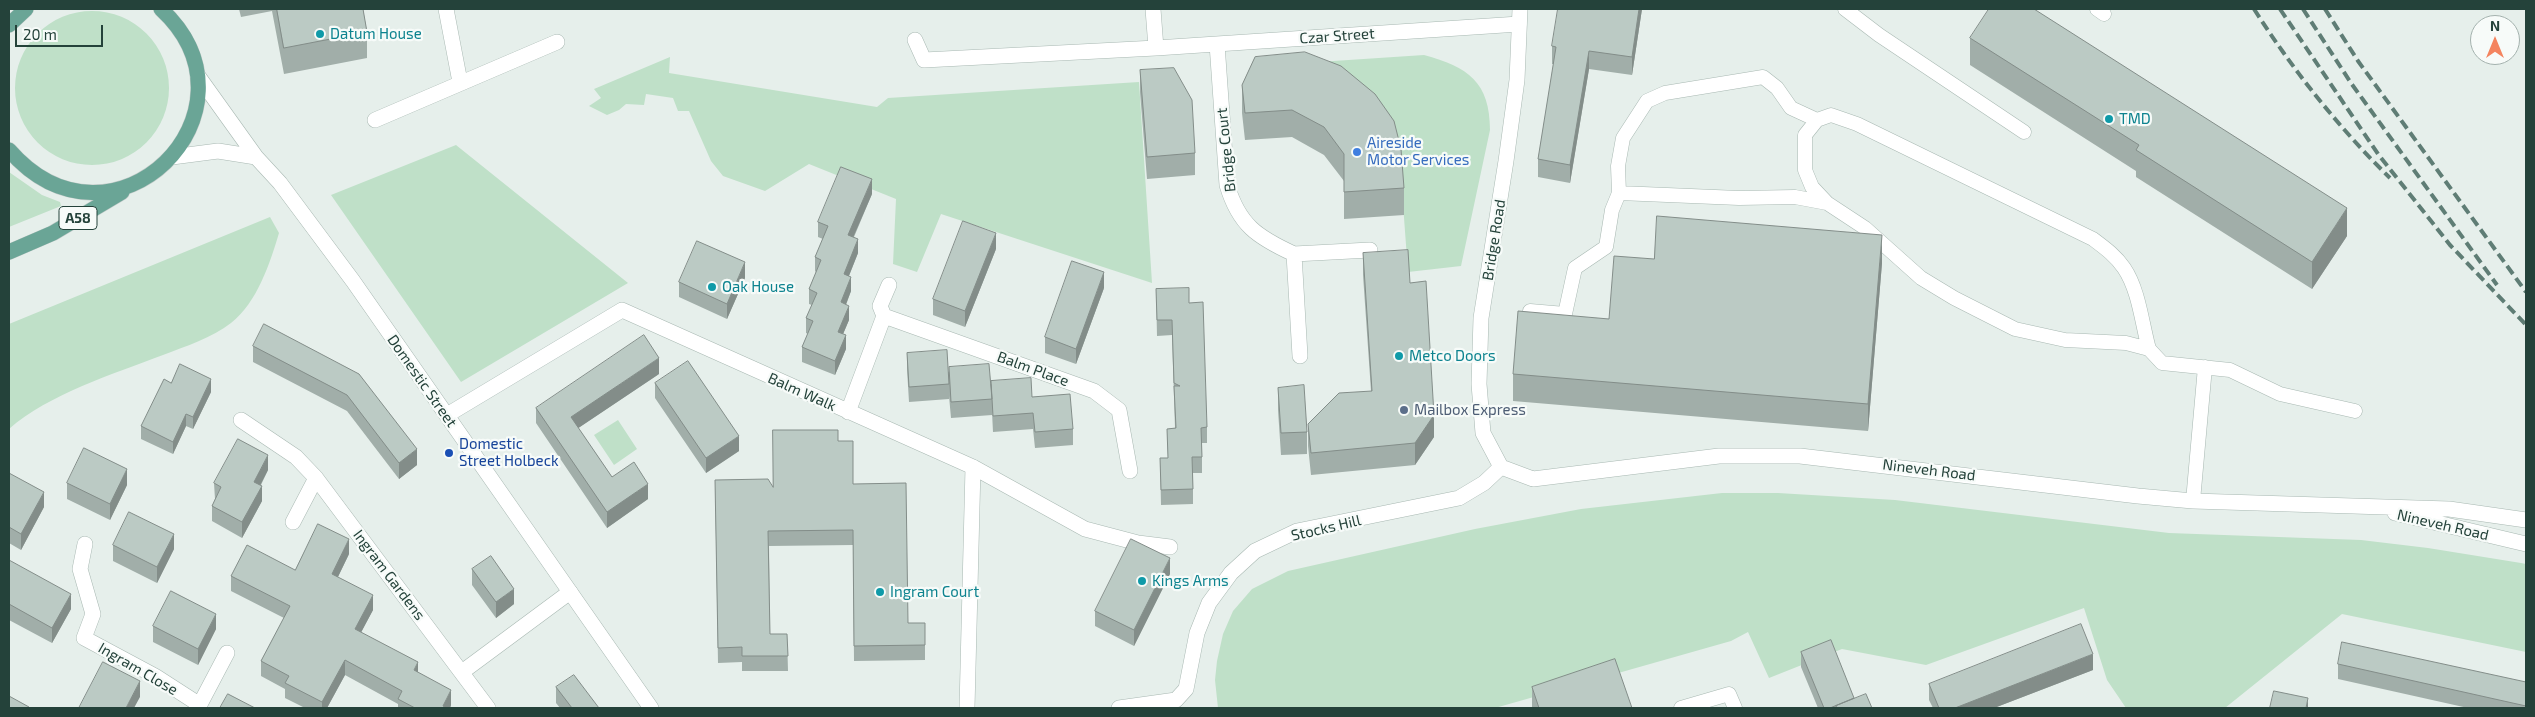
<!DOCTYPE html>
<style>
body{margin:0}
#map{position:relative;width:2535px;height:717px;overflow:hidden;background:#e6efeb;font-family:"Exo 2",sans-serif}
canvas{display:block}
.frame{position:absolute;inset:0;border:10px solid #24423a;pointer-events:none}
.north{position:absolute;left:2470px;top:15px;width:50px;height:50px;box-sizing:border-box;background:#f7fbf9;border:1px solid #a3b1ad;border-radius:50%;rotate:0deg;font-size:14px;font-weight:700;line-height:20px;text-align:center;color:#24423a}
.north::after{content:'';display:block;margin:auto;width:18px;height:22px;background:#f4845f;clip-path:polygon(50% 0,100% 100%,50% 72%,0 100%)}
.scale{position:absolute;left:15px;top:25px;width:88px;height:22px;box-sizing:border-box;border:2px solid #24423a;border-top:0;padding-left:6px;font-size:15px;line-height:18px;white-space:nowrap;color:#24423a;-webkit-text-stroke:4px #f7fbf9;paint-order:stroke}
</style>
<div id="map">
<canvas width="2535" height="717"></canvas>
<div class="frame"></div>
<div class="north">N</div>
<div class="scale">20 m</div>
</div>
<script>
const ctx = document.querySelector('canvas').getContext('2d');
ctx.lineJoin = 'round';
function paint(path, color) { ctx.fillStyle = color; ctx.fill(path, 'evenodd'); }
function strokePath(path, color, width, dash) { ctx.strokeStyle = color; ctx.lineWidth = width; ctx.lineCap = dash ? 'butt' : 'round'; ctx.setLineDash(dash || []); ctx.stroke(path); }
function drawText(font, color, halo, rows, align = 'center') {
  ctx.font = font + ' "Exo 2",sans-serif'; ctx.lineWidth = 4.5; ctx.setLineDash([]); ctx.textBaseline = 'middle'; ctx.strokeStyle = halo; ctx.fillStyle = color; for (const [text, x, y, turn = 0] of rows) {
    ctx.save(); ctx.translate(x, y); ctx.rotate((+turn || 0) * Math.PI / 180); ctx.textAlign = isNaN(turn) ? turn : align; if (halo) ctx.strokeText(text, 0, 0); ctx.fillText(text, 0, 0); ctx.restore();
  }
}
const green = new Path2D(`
 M15 88a77 77 0 1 1 154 0a77 77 0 1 1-154 0Z
 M1424,55C1468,67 1490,82 1490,130L1461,266L1408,272L1401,177L1273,65Z
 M670,57L669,73L877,107L888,98L1139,82L1152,283L941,214L917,272L893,264L896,199L809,164L765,191L723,176L711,161L689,111H678L673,98L646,94L644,105L626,104L619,110L607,115L589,106L601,98L594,89Z
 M456,145L628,283L461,382L331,195Z
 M9,172L42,195L60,202L61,206L9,227Z
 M270,217L279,233C270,263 257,303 231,323C212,338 186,346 163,355C113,374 49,394 9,429V324Z
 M618,420L637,449L614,465L594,435Z
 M1722,493H1778L1895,500L2169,533L2361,540L2428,548L2521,563L2526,564V652L2342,614L2225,708H2126L2107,680L2084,608L1926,665L1842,649L1769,678L1748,632L1731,641L1495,708H1218L1215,680L1217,661L1223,634L1233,611L1252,589L1288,571L1475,529L1581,509Z`);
const service = new Path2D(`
 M1845,9L1879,35L2024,132
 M2097,9L2104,14
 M1817,120L1791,108L1777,88L1763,77L1665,93L1647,101L1623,138L1618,166L1619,193L1739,198L1795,197L1827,203
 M1530,311L1565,314L1575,268L1606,247L1612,210L1619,193
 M2149,349C2142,324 2139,290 2124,268C2116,256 2105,248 2093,239L1857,124L1831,115L1817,120L1805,135V170L1812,187L1827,203L1865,228L1921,278L1954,298L2015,329L2065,340L2126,343L2149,349L2162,363L2230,370L2280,394L2355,411
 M2193,501L2205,367
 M1681,708L1729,694L1735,708`);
const minor = new Path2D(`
 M446,9L460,82
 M1153,9L1156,48
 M915,40L924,60L1156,48L1519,24
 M1217,44L1227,185C1239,225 1257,237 1294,254L1300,356
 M375,120L557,42
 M1294,254L1370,250
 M884,316L880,306L889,285
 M848,412L884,316L1094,391L1119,410L1130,471
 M447,415L622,310L973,467L1085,529L1138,543L1170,547
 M241,420L296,457L316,478L488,708
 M293,522L316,478
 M85,544L80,569L93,614L84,638L155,676L200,705
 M462,672L570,592
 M198,708L227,653
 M967,708L973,467`);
const tertiary = new Path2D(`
 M198,76L256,157L280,183L353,281L651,708
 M172,157L218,151L256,157
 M1501,467L1533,479L1719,456H1800L2138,496L2193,501L2449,509L2526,520
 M1501,467L1483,433L1479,384L1481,318L1506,161L1517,80L1520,9
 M2395,513L2526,544
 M1176,700L1186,689L1197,633L1209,603L1231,573L1255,551L1297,531L1459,498L1484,483L1501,467
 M1119,708L1176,700`);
const primary = new Path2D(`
 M9,25L26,9
 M9,150C113,269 271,111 161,9
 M9,252L53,233L122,192`);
const rail = new Path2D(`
 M2254,9C2293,70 2338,127 2390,178
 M2280,9L2378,154L2450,245L2526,325
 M2303,9L2351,83L2497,285
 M2325,9L2358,61L2526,292`);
const wall = new Path2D(`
 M239,9H363L367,32V58L284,74L272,11L241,17Z
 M1642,9L1632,75L1589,69L1570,183L1538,177V159L1554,64H1552V46Z
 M1970,38L2347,236L2312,289L2136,177V171L1970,65Z
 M1255,57L1404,188V215L1344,219V181L1324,155L1292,137L1245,140L1242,113V85Z
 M1140,70L1195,153V175L1147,179L1140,92Z
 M872,194L854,237L858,253L849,276L851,291L846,305L849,320L843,334L846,349L835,375L802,362V347L808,334L806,333V318L812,305L809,304V289L816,272L815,271V257L823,239L818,237V222Z
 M996,249L965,327L933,315V299Z
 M1363,253L1410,283L1434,437L1415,465L1311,475L1308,446V424L1371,391L1363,275Z
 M1654,259L1882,263L1868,431L1513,401V374L1609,319Z
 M745,278L727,319L679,297V282Z
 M1104,288L1076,364L1045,353V337Z
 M1156,289L1189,303L1207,427V443H1202V473H1193V504L1161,505L1160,458H1168L1167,429L1175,428L1172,335L1157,336Z
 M253,346L359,374L417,465L399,479L347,411L253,362Z
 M907,353L949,372L991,384L1032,397L1073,429V445L1035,448L1033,429L993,432L992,412V415L951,418L949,396V399L909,402L907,369Z
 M659,374L578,428L612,477L648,499L607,528L536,423V408Z
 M171,383L211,392L193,429L186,426L173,454L141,439V426Z
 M655,383L739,451L706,473L655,398Z
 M1278,388L1307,432V454L1281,455L1278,410Z
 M838,441L853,484L908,623H925V660L854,661L853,545L769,546L770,634H787L788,671H742V662L718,663L715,480L773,487Z
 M268,470L261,485L262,501L242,538L212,521V506L215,499L214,483Z
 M9,473L44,507L21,550L9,543Z
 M67,483L127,485L110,520L67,499Z
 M113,545L174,549L157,583L113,561Z
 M349,554L338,577L373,610L361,632L418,672L451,705L450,708H398V704L345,675L327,708H305L285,698V689L261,676V661L284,618L231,591V576L295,570Z
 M9,561L71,609L52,643L9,620Z
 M472,569L514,604L496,618L472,585Z
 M1170,574L1134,646L1095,626V611Z
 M153,626L216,629L198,665L153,642Z
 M1801,652L1854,698L1872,708H1818L1801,667Z
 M2338,664L2526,682V708H2468L2338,679Z
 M2093,670L1994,708H1933L1929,700V684Z
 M556,687L599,708H560L556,703Z
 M1532,687L1632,708H1532Z`);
const shadedWall = new Path2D(`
 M1639,9H1642L1632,75V57Z
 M1589,51V69L1570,183V165Z
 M872,179V194L848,249V235Z
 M2347,208V236L2312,289V262Z
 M996,233V249L965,327V311Z
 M1882,235V263L1868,431V404Z
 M858,239V253L844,288V274Z
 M745,262V278L727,319V304Z
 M1104,272V288L1076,364V349Z
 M851,277V291L841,317V302Z
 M849,306V320L838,346V332Z
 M846,335V349L835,375V361Z
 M659,358V374L571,433V417Z
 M211,379V392L193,429V417Z
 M186,414V426L173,454V442Z
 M1434,415V437L1415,465V443Z
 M739,436V451L706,473V458Z
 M417,449V465L399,479V463Z
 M268,455V470L254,497V482Z
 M127,469V485L110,520V504Z
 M648,484V499L607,528V512Z
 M262,486V501L242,538V522Z
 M44,492V507L21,550V534Z
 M174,534V549L157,583V567Z
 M349,539V554L332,589V574Z
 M1170,558V574L1134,646V630Z
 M514,589V604L496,618V602Z
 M71,594V609L52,643V628Z
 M373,595V610L355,644V629Z
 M216,614V629L198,665V649Z
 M2093,654V670L1994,708H1955Z
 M345,660V675L327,708H322V702Z
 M418,662V677L414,670Z
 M140,681V697L134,708H126Z
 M451,690V705L450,708H443V706Z
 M2308,698V708H2306Z`);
const building = new Path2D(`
 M277,9H363L367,32L284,48Z
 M1558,9H1639L1632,57L1589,51L1570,165L1538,159L1556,47L1552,46Z
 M1989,9H2034L2347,208L2312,262L2136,150L2139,145L1970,38Z
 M1305,52L1341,66L1375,94L1394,121L1401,149L1404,188L1344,192V154L1324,127L1292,110L1245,113L1242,85L1255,57Z
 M1174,68L1192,100L1195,153L1147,157L1140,70Z
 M841,167L872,179L848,235L858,239L844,274L851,277L841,302L849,306L838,332L846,335L835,361L802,347L813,321L806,318L817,293L809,289L821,260L815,257L828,226L818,222Z
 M1657,216L1882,235L1868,404L1513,374L1518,311L1609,319L1614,256L1654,259Z
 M963,221L996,233L965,311L933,299Z
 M697,241L745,262L727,304L679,282Z
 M1408,250L1410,283L1426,281L1434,415L1415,443L1311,453L1308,424L1339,393L1372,391L1363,253Z
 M1072,261L1104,272L1076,349L1045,337Z
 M1189,288V303L1203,302L1207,427L1201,428L1202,457H1192L1193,489L1161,490L1160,458H1168L1167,429L1176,428L1174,386H1180L1174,383L1172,320H1157L1156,289Z
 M264,324L359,374L417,449L399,463L347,395L253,346Z
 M644,335L659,358L571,417L612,477L634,462L648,484L607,512L536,408Z
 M947,350L949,384L909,387L907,353Z
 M688,361L739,436L706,458L655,383Z
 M180,364L211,379L193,417L186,414L173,442L141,426L164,379L171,383Z
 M989,364L992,399L951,402L949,367Z
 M1031,378L1032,397L1070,394L1073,429L1035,432L1033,413L993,416L991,381Z
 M1304,385L1307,432L1281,433L1278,388Z
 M773,430H838V441H853V484L906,483L908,623H925V645L854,646L853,530L768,531L770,634H787L788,656H742V647L718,648L715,480L768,479L773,487Z
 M238,439L268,455L254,482L262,486L242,522L212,506L221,487L214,483Z
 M84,448L127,469L110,504L67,483Z
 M9,473L44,492L21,534L9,527Z
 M129,512L174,534L157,567L113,545Z
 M318,524L349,539L332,574L373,595L355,629L418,662L414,670L451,690L443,706L447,708H415L398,699L402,691L345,660L322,702L285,683L289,676L261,661L290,606L231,576L247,545L295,570Z
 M1131,539L1170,558L1134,630L1095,611Z
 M491,556L514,589L496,602L472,569Z
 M9,560L71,594L52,628L9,604Z
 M171,591L216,614L198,649L153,626Z
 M2081,624L2093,654L1955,708H1939L1929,684Z
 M1831,640L1854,698L1830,708H1824L1801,652Z
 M2342,642L2526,682V706L2338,664Z
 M1615,659L1632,708H1539L1532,687Z
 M103,662L140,681L126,708H79Z
 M574,675L599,708H572L556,687Z
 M2274,691L2308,698L2306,708H2270Z
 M228,694L255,708H220Z
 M1866,694L1872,708H1837L1836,706Z
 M9,696L29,707V708H9Z`);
const markers = [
 [320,34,5,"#0f9aa8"],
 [2109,119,5,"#0f9aa8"],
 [1357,152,5,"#3f7fe0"],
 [712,287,5,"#0f9aa8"],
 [1399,356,5,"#0f9aa8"],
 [1404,410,5,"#5c6f8a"],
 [449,453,5,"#1a4fb4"],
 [1142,581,5,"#0f9aa8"],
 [880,592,5,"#0f9aa8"]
];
const shields = [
 [78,218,38]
];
const shieldNames = [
 ["A58",78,218]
];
const cultureNames = [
 ["Datum House",330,34],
 ["TMD",2119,119],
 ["Oak House",722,287],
 ["Metco Doors",1409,356],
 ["Kings Arms",1152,581],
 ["Ingram Court",890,592]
];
const streetNames = [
 ["Czar Street",1337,36,-4],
 ["Bridge Court",1226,150,-96],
 ["Bridge Road",1494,240,-81],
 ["Balm Place",1033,369,20],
 ["Domestic Street",422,381,55],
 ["Balm Walk",802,392,24],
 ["Nineveh Road",1929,470,7],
 ["Nineveh Road",2443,525,13],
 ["Stocks Hill",1326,528,-13],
 ["Ingram Gardens",389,575,53],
 ["Ingram Close",138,669,30]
];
const shopNames = [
 ["Aireside",1367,143],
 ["Motor Services",1367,160]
];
const serviceNames = [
 ["Mailbox Express",1414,410]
];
const transitNames = [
 ["Domestic",459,444],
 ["Street Holbeck",459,461]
];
paint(green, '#bfe0c8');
strokePath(service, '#a8b8b2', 15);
strokePath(minor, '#a8b8b2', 16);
strokePath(tertiary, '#a8b8b2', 16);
strokePath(primary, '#c2cac8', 16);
strokePath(service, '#fff', 14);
strokePath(minor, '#fff', 15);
strokePath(tertiary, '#fff', 15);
strokePath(primary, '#6aa596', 15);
strokePath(rail, '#5f7d75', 4, [10, 5]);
paint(wall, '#a1aea9');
paint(shadedWall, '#838d89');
paint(building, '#bbcac4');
strokePath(building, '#838d89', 1);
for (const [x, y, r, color] of markers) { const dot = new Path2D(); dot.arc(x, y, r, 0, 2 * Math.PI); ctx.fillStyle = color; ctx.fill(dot); strokePath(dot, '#f7fbf9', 2); }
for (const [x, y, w] of shields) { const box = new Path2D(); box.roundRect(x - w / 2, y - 11.5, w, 23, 4); ctx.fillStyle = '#f7fbf9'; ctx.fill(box); strokePath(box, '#24423a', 1); }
drawText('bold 14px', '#24423a', null, shieldNames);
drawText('15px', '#0d838f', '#f7fbf9', cultureNames, 'left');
drawText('15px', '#24423a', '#f7fbf9', streetNames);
drawText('15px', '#366cbe', '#f7fbf9', shopNames, 'left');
drawText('15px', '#4e5e75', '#f7fbf9', serviceNames, 'left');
drawText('15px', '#164399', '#f7fbf9', transitNames, 'left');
</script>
